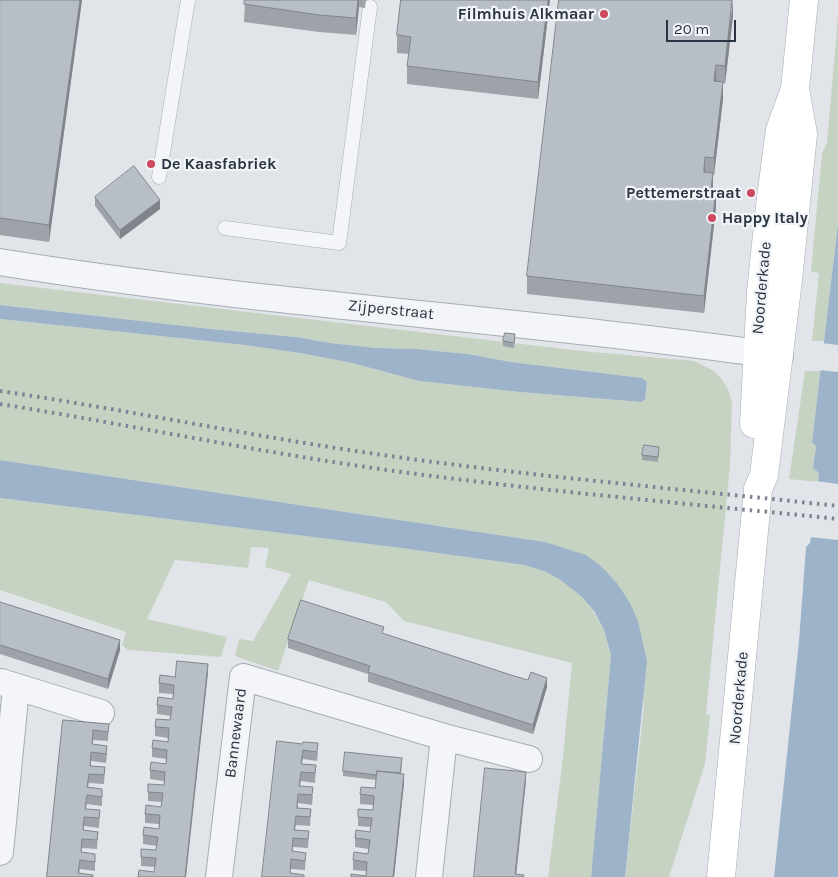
<!DOCTYPE html>
<style>
body{margin:0}
#map{position:relative;width:838px;height:877px;overflow:hidden;background:#e1e5ea;font-family:Karla,sans-serif}
canvas{display:block}
.scale{position:absolute;left:666px;top:20px;width:70px;height:22px;box-sizing:border-box;border:2px solid #2a3341;border-top:0;padding-left:6px;font-size:15px;line-height:18px;white-space:nowrap;color:#2a3341;-webkit-text-stroke:4px #f1f4f7;paint-order:stroke}
</style>
<div id="map">
<canvas width="838" height="877"></canvas>
<div class="scale">20 m</div>
</div>
<script>
const ctx = document.querySelector('canvas').getContext('2d');
ctx.lineJoin = 'round';
function paint(path, color) { ctx.fillStyle = color; ctx.fill(path, 'evenodd'); }
function strokePath(path, color, width, dash) { ctx.strokeStyle = color; ctx.lineWidth = width; ctx.lineCap = dash ? 'butt' : 'round'; ctx.setLineDash(dash || []); ctx.stroke(path); }
function drawText(font, color, halo, rows, align = 'center') {
  ctx.font = font + ' Karla,sans-serif'; ctx.lineWidth = 4.5; ctx.setLineDash([]); ctx.textBaseline = 'middle'; ctx.strokeStyle = halo; ctx.fillStyle = color; for (const [text, x, y, turn = 0] of rows) {
    ctx.save(); ctx.translate(x, y); ctx.rotate((+turn || 0) * Math.PI / 180); ctx.textAlign = isNaN(turn) ? turn : align; if (halo) ctx.strokeText(text, 0, 0); ctx.fillText(text, 0, 0); ctx.restore();
  }
}
const green = new Path2D(`
 M838,16V223L824,341H812L819,273L811,272L822,153L827,143Z
 M0,283L582,351L694,361L712,370L721,378L728,389L732,402L730,465L706,714L710,715L705,764L669,877H625L644,705L629,601L617,583L602,567L545,542L0,460V319L245,345L300,353L352,363L419,381L520,392L641,402L645,400L647,383L642,378L511,362L468,354L416,349L376,348L330,343L296,337L211,329L0,305Z
 M805,371H821L812,443L816,446L813,467L819,473L818,482L789,479Z
 M0,498L401,548L524,565L544,571L559,579L581,596L593,611L604,630L611,655L591,877H548L563,757L572,663L404,621L386,602L309,580L278,671L235,656L239,639L253,641L291,574L265,567L269,548L251,547L248,568L175,560L147,619L227,637L221,657L128,650L122,645L126,632L0,590Z`);
const water = new Path2D(`
 M838,223V490H817L819,473L813,468L816,446L812,443Z
 M0,305L211,329L296,337L330,343L376,348L416,349L468,354L511,362L642,378L647,382L645,400L641,402L520,392L419,381L352,363L300,353L245,345L0,319Z
 M0,460L545,542L586,555L602,567L617,583L629,601L638,621L647,661L625,877H591L611,655L604,630L594,611L581,596L559,579L544,571L524,565L401,548L0,498Z
 M838,518V877H774L799,641L806,547L810,543L812,529L836,533Z`);
const pier = new Path2D(`
 M821,343L838,345V372L818,370Z
 M816,481L838,484V493L816,492Z
 M838,516V540L809,537L812,526L834,530L836,517Z`);
const service = new Path2D(`
 M159,177L188,0
 M225,228L339,243L370,7`);
const minor = new Path2D(`
 M0,262C259,304 521,319 780,356
 M1,682L101,713
 M0,852L16,688
 M219,877L243,677L444,737L529,759
 M429,877L444,737`);
const secondary = new Path2D(`
 M754,424L761,292L771,197L780,130L795,89L804,0
 M721,877L758,489L764,475L788,280L803,134L795,89`);
const rail = new Path2D(`
 M0,391C123,409 245,435 369,453C525,476 682,489 838,506
 M0,404C125,424 248,450 373,468C527,490 683,503 838,519`);
const wall = new Path2D(`
 M0,0H82L49,242L0,235Z
 M245,0H366L365,8L359,7L356,35L319,32L244,22Z
 M401,0H550L538,99L407,84V66L409,54L397,53V35Z
 M733,16L725,84L723,83V99L714,175H713V189L716,207L704,313L527,294V276Z
 M95,197L160,209L120,239L95,206Z
 M515,339L514,348L503,346V341Z
 M659,452L658,462L642,460V455Z
 M0,602L120,650L108,689L0,654Z
 M384,634L547,687L533,734L368,682V674L288,648V639Z
 M208,673L154,872L155,867L141,866V857L156,850L157,846L143,844V835L159,829V824L145,823V814L161,807L162,802L148,801V792L164,785V781L150,779V770L166,764V759L152,757V748L168,742V738L155,736V727L170,720L171,716L157,714V705L173,699V694L159,693V683L175,677Z
 M63,720L109,724L108,741L93,740V744L107,746V755L106,763L91,761V766L105,767L104,784L89,783L88,787L102,789V806L87,804L86,809L100,810L99,828L84,826V830L98,832L97,849L82,848L81,852L95,854V871L80,869L79,874L47,877Z
 M303,742L318,753L317,761L303,759L302,764L316,765L315,783L301,781L300,786L313,796L312,805L298,803V808L311,809L310,826L296,825L295,830L309,831L308,848L293,847V851L306,853L305,870L291,869L262,877Z
 M402,763L401,773L404,783L394,877H351L366,876V871L353,870V860L368,854V849L355,847V838L370,832L371,827L358,826V817L373,810V805L360,804V794L375,788L376,780L343,776V771Z`);
const shadedWall = new Path2D(`
 M80,0H82L49,242V225Z
 M358,0H359V7L356,35V18Z
 M548,0H550L538,99V82Z
 M733,0V16L725,84V66Z
 M716,65V83L714,81Z
 M723,82V99L714,175V158Z
 M705,157V174L704,186V169Z
 M713,173V191L711,189Z
 M716,190V207L704,313V296Z
 M160,200V209L120,239V230Z
 M120,640V650L108,689V679Z
 M208,664V673L186,877H185Z
 M547,678V687L533,734V725Z
 M526,772V781L516,877H515Z
 M404,774V783L394,877H393Z`);
const building = new Path2D(`
 M0,0H80L49,225L0,218Z
 M245,0H358L356,18L319,15L244,4Z
 M401,0H548L538,82L407,66L411,37L397,35Z
 M559,0H732L725,66L716,65L715,72L714,81L723,82L714,158L705,157L704,169V172L713,173L711,189L716,190L704,296L527,276Z
 M134,166L160,200L120,230L95,197Z
 M505,333L515,334L514,343L503,341Z
 M644,445L659,447L658,457L642,455Z
 M301,600L384,627L382,633L511,675L528,680L531,672L547,678L533,725L368,672L370,666L288,639Z
 M0,602L120,640L108,679L0,645Z
 M177,661L208,664L185,877H138L139,870L154,872L156,858L141,857V849L156,850L158,837L143,835L144,827L159,829L160,815L145,814L146,805L161,807L163,793L148,792V784L164,785L165,772L150,770L151,762L166,764L167,750L152,748L153,740L168,742L169,728L155,727L156,719L170,720L172,707L157,705L158,697L173,699L174,685L159,683L160,675L175,677Z
 M63,720L109,724L108,732L93,730L92,744L107,746L106,754L91,752L90,766L105,767L104,775L89,774L87,787L102,789V797L87,795L85,809L100,810L99,818L84,817L83,830L98,832L97,840L82,839L81,852L95,854V862L80,860L78,873L93,875V877H47Z
 M277,741L302,744L303,742L318,743L317,752L303,750L301,764L316,765L315,773L301,772L299,786L313,787L312,795L298,794L297,808L311,809L310,817L296,816L294,830L309,831L308,839L293,838L292,851L306,853L305,861L291,859L290,873L304,875V877H262Z
 M345,752L402,758L400,773L377,771L376,775L343,771Z
 M485,768L526,772L515,874L524,875L523,877H474Z
 M377,771L404,774L393,877H351V874L366,876L367,862L353,860L354,852L368,854L370,840L355,838L356,830L370,832L372,818L358,817V809L373,810L374,796L360,794L361,787L375,788Z`);
const markers = [
 [604,14,5,"#cc485f"],
 [151,164,5,"#cc485f"],
 [751,193,5,"#cc485f"],
 [712,218,5,"#cc485f"]
];
const poiNames = [
 ["Filmhuis Alkmaar",594,14],
 ["De Kaasfabriek",161,164,"left"],
 ["Pettemerstraat",741,193],
 ["Happy Italy",722,218,"left"]
];
const streetNames = [
 ["Noorderkade",762,288,-85],
 ["Zijperstraat",391,310,6],
 ["Noorderkade",739,698,-85],
 ["Bannewaard",236,733,-83]
];
paint(green, '#c7d3c2');
paint(water, '#9db3c9');
paint(pier, '#e1e5ea');
strokePath(service, '#a6acb4', 15);
strokePath(minor, '#a6acb4', 28);
strokePath(secondary, '#a6acb4', 29);
strokePath(service, '#f4f5f8', 14);
strokePath(minor, '#f4f5f8', 26);
strokePath(secondary, '#fff', 28);
strokePath(rail, '#7b8493', 4, [2.5, 5]);
paint(wall, '#9ea3aa');
paint(shadedWall, '#81858b');
paint(building, '#b8bec6');
strokePath(building, '#81858b', 1);
for (const [x, y, r, color] of markers) { const dot = new Path2D(); dot.arc(x, y, r, 0, 2 * Math.PI); ctx.fillStyle = color; ctx.fill(dot); strokePath(dot, '#f1f4f7', 2); }
drawText('bold 16px', '#2a3341', '#f1f4f7', poiNames, 'right');
drawText('16px', '#2a3341', '#f1f4f7', streetNames);
</script>
